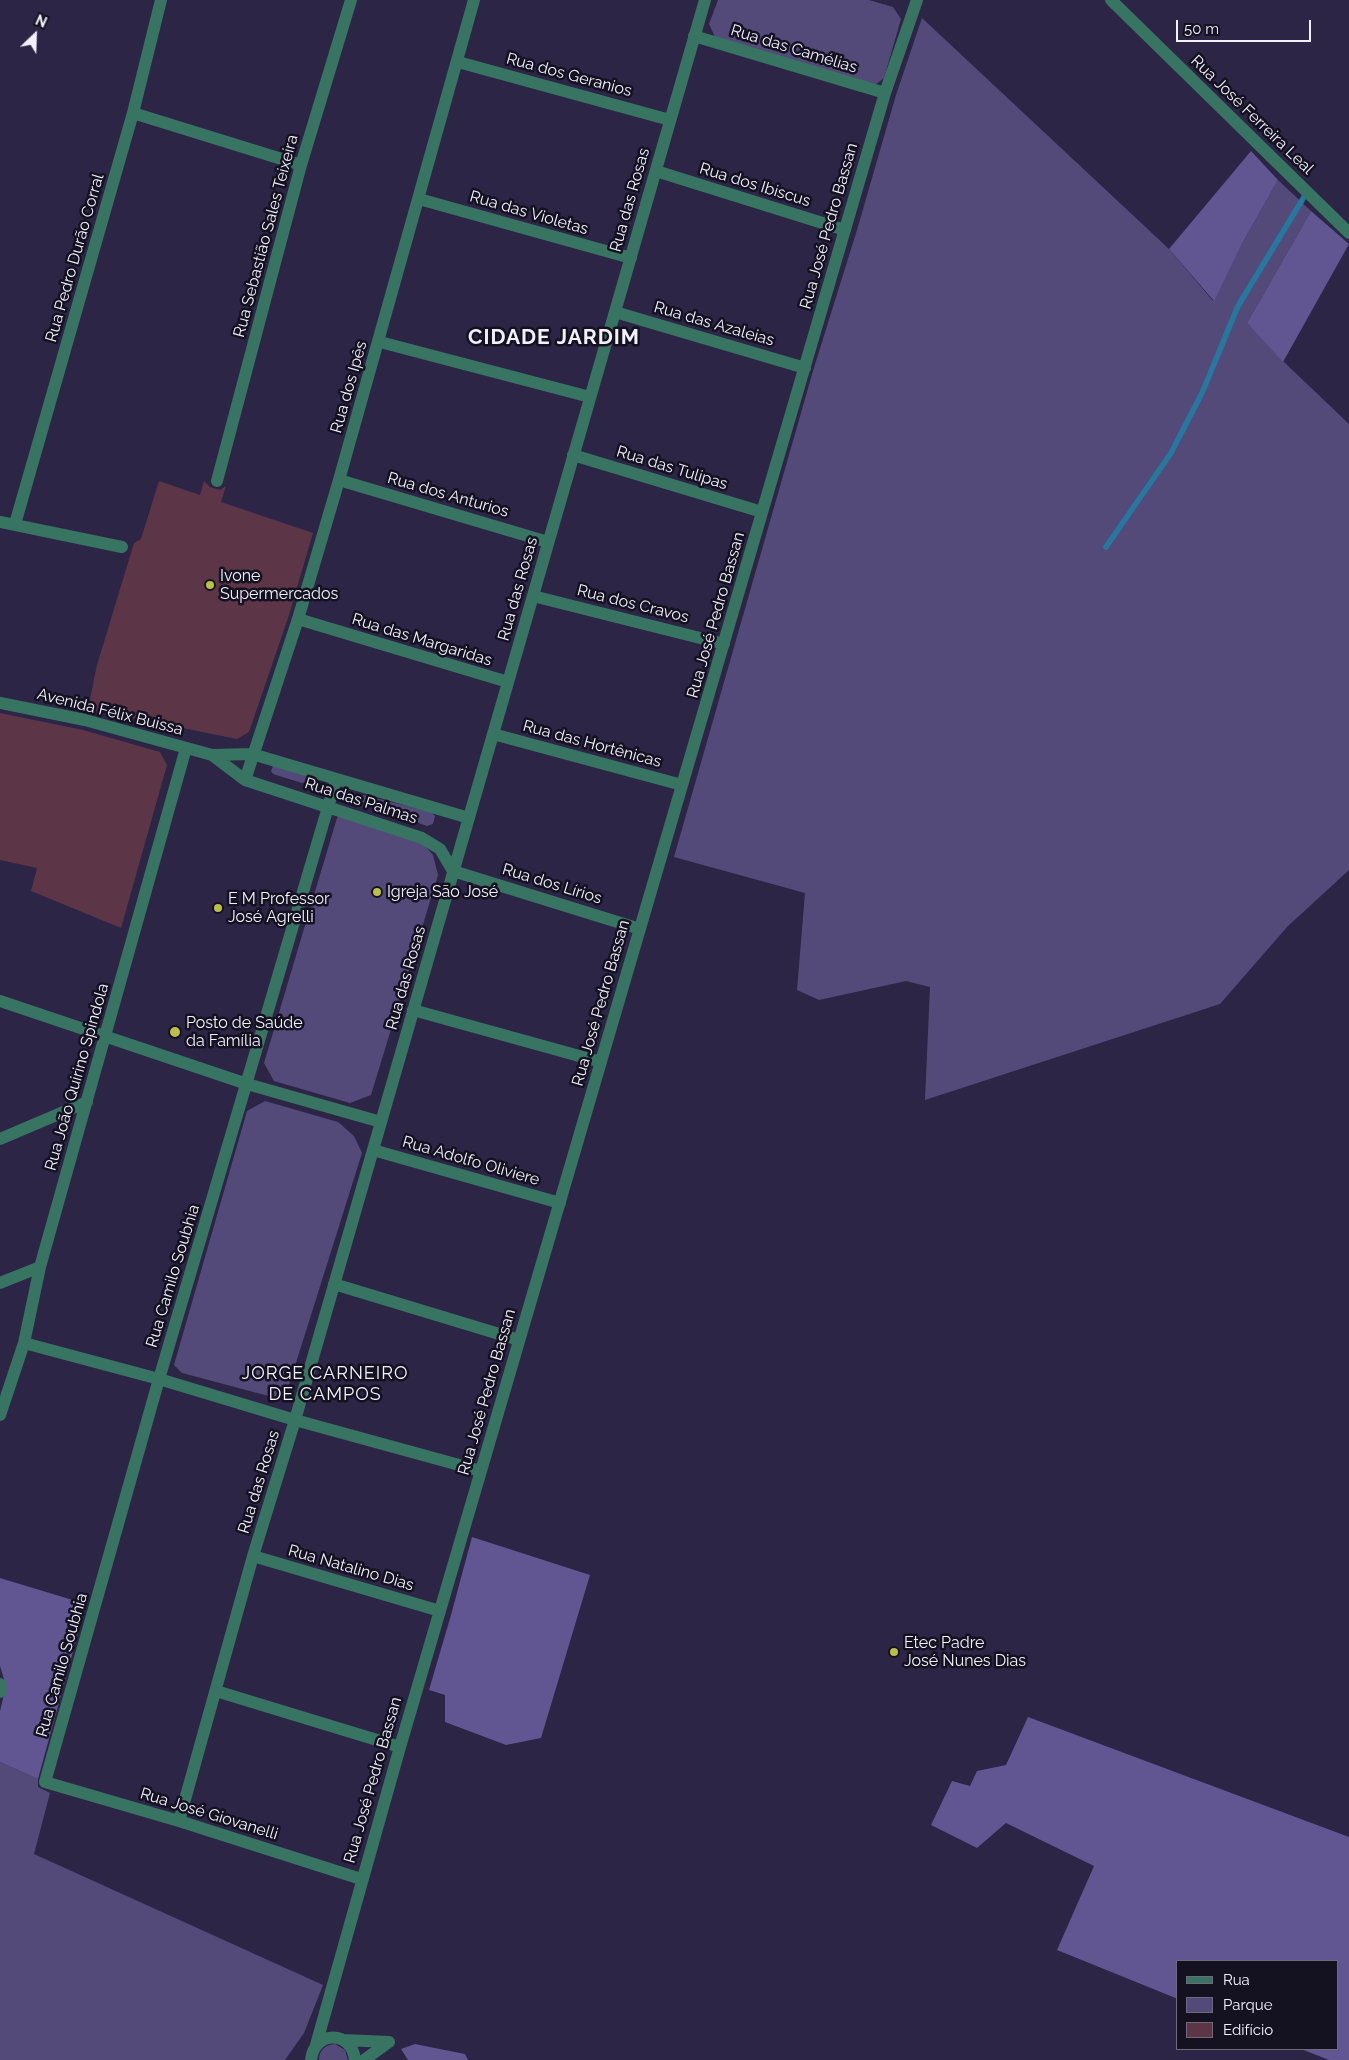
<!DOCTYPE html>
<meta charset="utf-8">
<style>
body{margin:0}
#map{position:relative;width:1349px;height:2060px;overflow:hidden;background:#2c2546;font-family:Raleway,sans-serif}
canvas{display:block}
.legend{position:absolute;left:1176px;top:1960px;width:162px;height:90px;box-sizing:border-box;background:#141120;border:1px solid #6d6a78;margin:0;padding:6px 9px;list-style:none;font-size:15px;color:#f2f0fd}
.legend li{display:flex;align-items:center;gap:10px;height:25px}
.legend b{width:25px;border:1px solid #6d6a78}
.north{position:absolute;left:10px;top:10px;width:50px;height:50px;-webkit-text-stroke:4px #141120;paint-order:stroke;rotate:24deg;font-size:14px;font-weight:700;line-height:20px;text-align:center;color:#f2f0fd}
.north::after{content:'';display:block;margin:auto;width:18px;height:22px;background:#f2f0fd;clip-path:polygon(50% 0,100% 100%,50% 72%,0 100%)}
.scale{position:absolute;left:1176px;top:20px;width:135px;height:22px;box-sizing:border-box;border:2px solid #f2f0fd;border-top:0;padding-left:6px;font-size:15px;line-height:18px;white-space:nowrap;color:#f2f0fd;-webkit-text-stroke:4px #141120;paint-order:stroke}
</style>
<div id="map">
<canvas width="1349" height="2060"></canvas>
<ul class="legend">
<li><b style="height:6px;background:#377462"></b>Rua</li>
<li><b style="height:14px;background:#544a7a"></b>Parque</li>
<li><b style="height:14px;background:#5c3647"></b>Edifício</li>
</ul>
<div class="north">N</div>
<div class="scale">50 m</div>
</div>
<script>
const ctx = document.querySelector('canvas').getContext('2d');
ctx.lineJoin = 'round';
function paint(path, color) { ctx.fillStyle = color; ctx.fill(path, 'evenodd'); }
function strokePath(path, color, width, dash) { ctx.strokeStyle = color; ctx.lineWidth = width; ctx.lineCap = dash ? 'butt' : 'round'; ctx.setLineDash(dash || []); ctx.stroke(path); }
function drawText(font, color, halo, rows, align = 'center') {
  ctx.font = font + ' Raleway,sans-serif'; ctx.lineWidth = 5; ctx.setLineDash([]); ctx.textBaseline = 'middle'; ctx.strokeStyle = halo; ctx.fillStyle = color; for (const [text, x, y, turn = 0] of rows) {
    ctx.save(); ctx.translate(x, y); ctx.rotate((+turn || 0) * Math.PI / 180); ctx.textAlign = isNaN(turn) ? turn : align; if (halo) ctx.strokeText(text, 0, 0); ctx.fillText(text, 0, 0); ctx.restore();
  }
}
const green = new Path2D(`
 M718,0H869L893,7L901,19L884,78L875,85L715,37L709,24Z
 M922,18L1169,249L1213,301L1243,242L1278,180L1311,211L1247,323L1284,362L1349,424V870L1287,927L1220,1004L925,1100L930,987L906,981L819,1000L797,990L805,893L674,857L813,371L857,230L896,95Z
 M273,766L303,774L307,777L305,782L302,783L273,774L271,771Z
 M363,795L431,812L435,816L433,824L427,826L362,802Z
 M348,810L415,834L433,855L438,875L371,1095L350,1103L274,1081L264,1063L337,818Z
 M265,1101L338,1122L354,1136L362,1153L289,1385L276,1398L182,1373L174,1365L247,1111Z
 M0,1762L38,1779V1787L50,1793L34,1854L323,1985L304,2033L285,2060H0Z
 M335,2044L345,2050L348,2060H319C319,2050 325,2045 335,2044Z`);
const forest = new Path2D(`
 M1251,151L1278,180L1243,242L1214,301L1169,249Z
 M1311,211L1349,244L1283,362L1247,323Z
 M472,1537L590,1575L541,1738L506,1745L445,1722V1695L429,1690L451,1615Z
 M0,1578L86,1604L38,1779L0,1762V1711L6,1686L0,1666Z
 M1028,1717L1349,1837V2060H1329L1301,2049H1338V1961H1178V1999L1057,1950L1094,1866L1006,1823L977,1848L931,1825L952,1781L970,1786L977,1771L1006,1765Z
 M415,2044L465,2054L468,2060H408L401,2049Z`);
const stream = new Path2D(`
 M1106,547L1171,453L1202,393L1238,306L1307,192`);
const building = new Path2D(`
 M159,481L200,495L204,481L210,487L220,490L226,486L221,502L313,533L289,615L249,732L237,739L88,709L97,665L134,543L141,539Z
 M0,713L83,730L160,752L167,765L121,928L31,891L37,868L0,860Z`);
const minor = new Path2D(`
 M1111,0L1349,233
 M694,36L885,93
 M458,62L670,120
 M133,113L301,165
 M656,171L845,230
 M419,199L631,258
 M615,312L805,368
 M380,342L590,397
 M573,455L762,512
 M339,480L548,542
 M217,481L301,165L351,0
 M0,522L122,547
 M15,524L133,113L161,0
 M533,596L724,644
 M298,619L508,682
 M0,703L85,720L212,755L252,754L469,818
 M493,734L682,785
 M212,755L245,780L422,838L440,849L453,871L640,929
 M245,780L298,619L339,480L474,0
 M336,780L159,1379L45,1782L179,1821L361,1879
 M0,1001L247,1084L381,1122
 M413,1010L601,1062
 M0,1139L87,1102
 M373,1150L560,1203
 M0,1283L40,1267
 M334,1284L519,1340
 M24,1343L159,1379L295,1420L481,1471
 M0,1415L24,1343L40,1267L186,748
 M253,1556L440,1611
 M0,1684V1692
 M216,1691L400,1747
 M179,1821L253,1556L295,1420L705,0
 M344,2040L389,2042
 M316,2045L400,1747L885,93L917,0
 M311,2060C314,2030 352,2030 355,2060
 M364,2060L389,2042`);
const markers = [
 [210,585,5,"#bac045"],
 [377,892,5,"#bac045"],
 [218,908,5,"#bac045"],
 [175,1032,6,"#bac045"],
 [894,1652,5,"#bac045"]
];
const streetNames = [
 ["Rua das Camélias",794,49,17],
 ["Rua dos Geranios",569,75,15],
 ["Rua José Ferreira Leal",1252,115,44],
 ["Rua dos Ibiscus",755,185,17],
 ["Rua das Rosas",630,200,-74],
 ["Rua das Violetas",529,213,16],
 ["Rua José Pedro Bassan",829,226,-74],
 ["Rua Sebastião Sales Teixeira",266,236,-75],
 ["Rua Pedro Durão Corral",75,258,-74],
 ["Rua das Azaleias",714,324,16],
 ["Rua dos Ipês",349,387,-74],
 ["Rua das Tulipas",672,468,17],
 ["Rua dos Anturios",448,495,16],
 ["Rua das Rosas",518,589,-74],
 ["Rua dos Cravos",633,604,14],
 ["Rua José Pedro Bassan",716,615,-74],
 ["Rua das Margaridas",422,640,17],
 ["Avenida Félix Buissa",110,712,14],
 ["Rua das Hortênicas",592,744,15],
 ["Rua das Palmas",361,801,18],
 ["Rua dos Lírios",552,884,17],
 ["Rua das Rosas",406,978,-74],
 ["Rua José Pedro Bassan",601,1003,-74],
 ["Rua João Quirino Spindola",77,1077,-74],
 ["Rua Adolfo Oliviere",471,1161,16],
 ["Rua Camilo Soubhia",173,1276,-73],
 ["Rua José Pedro Bassan",487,1392,-74],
 ["Rua das Rosas",259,1482,-73],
 ["Rua Natalino Dias",351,1568,16],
 ["Rua Camilo Soubhia",62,1665,-74],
 ["Rua José Pedro Bassan",373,1780,-74],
 ["Rua José Giovanelli",209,1814,17]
];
const poiNames = [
 ["Ivone",220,576],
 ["Supermercados",220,594],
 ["Igreja São José",387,892],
 ["E M Professor",228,899],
 ["José Agrelli",228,917],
 ["Posto de Saúde",186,1023],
 ["da Família",186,1041],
 ["Etec Padre",904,1643],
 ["José Nunes Dias",904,1661]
];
const neighbourhoodNames = [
 ["JORGE CARNEIRO",325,1374],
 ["DE CAMPOS",325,1395]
];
const districtNames = [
 ["CIDADE JARDIM",554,338]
];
paint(green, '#544a7a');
paint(forest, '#615592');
strokePath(stream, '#25789e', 5.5);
paint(building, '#5c3647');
strokePath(minor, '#377462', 12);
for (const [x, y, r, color] of markers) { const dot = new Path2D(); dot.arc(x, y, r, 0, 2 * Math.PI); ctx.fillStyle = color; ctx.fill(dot); strokePath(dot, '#141120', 2); }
drawText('16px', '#f2f0fd', '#141120', streetNames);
drawText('16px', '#f2f0fd', '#141120', poiNames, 'left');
ctx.letterSpacing = '1px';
drawText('18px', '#f2f0fd', '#141120', neighbourhoodNames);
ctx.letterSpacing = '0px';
ctx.letterSpacing = '1px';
drawText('bold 21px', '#f2f0fd', '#141120', districtNames);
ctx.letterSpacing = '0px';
</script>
